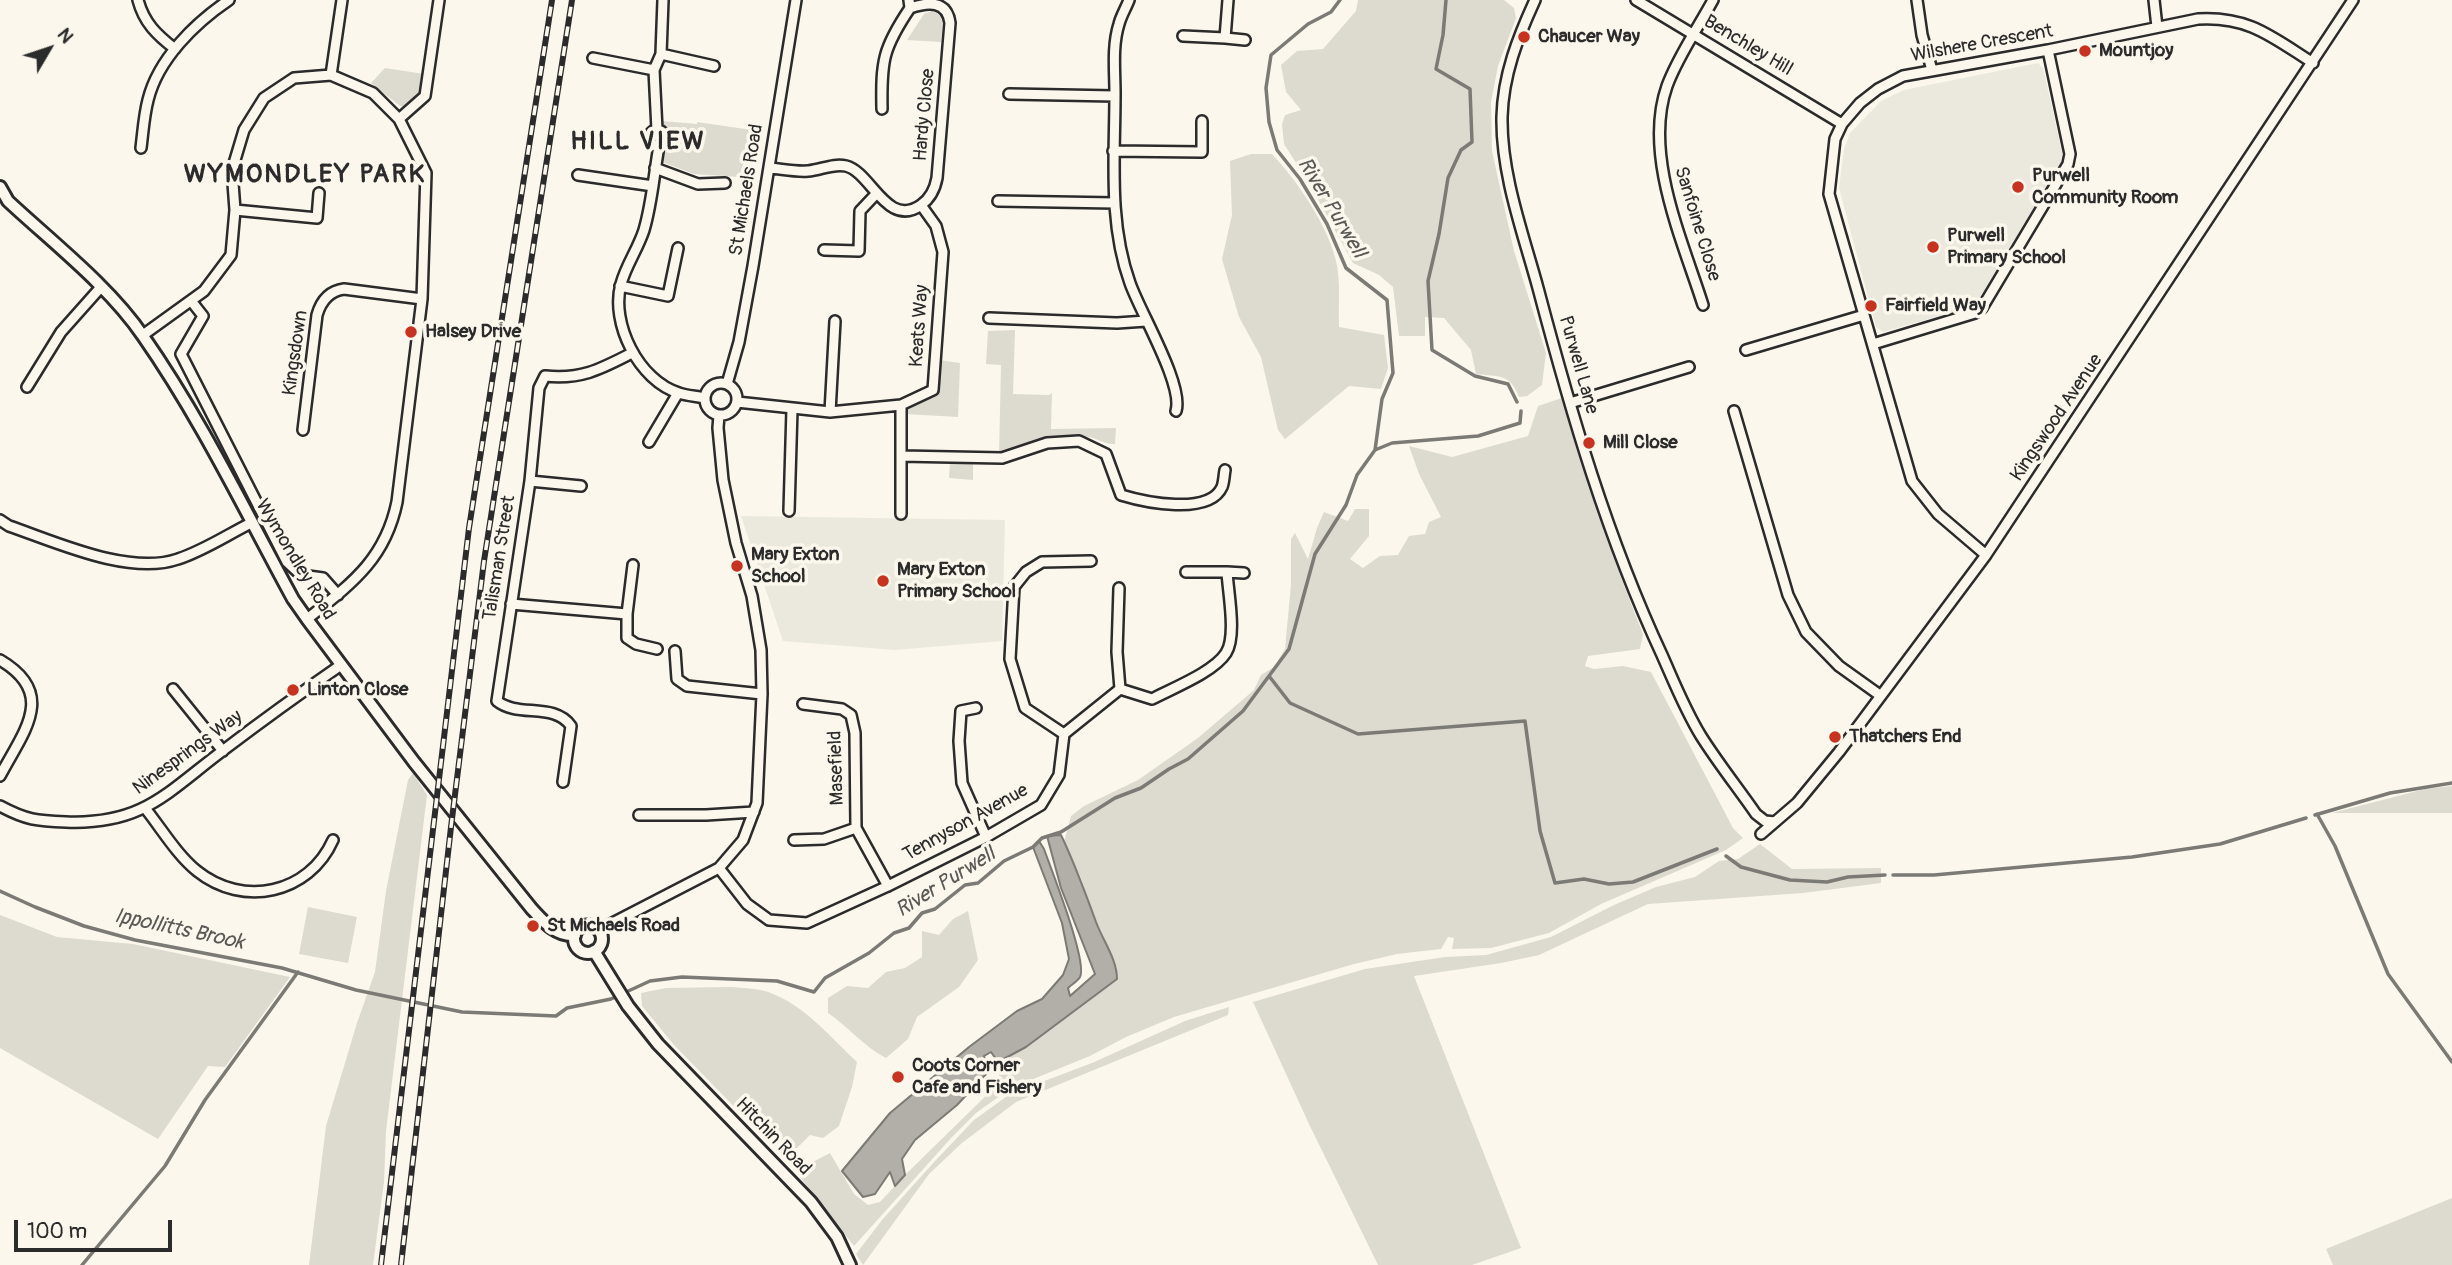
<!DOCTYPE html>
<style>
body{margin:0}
#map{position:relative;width:2452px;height:1265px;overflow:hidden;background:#fbf7ec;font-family:Pangolin,sans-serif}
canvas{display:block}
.north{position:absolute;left:14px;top:14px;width:70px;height:70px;-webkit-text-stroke:5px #fbf7ec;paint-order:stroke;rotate:51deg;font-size:19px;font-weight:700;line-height:28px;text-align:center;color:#2b2b2b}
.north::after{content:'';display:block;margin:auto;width:24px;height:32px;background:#2b2b2b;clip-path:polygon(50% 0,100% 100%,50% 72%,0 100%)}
.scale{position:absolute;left:14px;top:1220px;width:158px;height:32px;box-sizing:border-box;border:4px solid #2b2b2b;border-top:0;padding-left:9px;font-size:21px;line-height:24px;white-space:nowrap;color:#2b2b2b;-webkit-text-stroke:5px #fbf7ec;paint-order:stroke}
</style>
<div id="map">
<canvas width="2452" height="1265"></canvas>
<div class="north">N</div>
<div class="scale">100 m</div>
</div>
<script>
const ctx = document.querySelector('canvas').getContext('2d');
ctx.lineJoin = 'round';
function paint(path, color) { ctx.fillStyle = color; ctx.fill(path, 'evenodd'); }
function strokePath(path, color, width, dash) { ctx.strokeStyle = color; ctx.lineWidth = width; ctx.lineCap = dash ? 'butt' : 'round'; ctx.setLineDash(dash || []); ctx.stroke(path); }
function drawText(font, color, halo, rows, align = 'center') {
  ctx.font = font + ' Pangolin,sans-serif'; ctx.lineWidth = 7; ctx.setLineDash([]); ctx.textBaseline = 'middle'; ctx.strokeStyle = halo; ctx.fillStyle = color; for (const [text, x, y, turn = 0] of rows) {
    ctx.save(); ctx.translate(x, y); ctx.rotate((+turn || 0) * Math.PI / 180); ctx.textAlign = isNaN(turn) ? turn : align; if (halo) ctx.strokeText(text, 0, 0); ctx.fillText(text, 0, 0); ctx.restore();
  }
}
const built = new Path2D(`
 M2038,63L2043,68L2063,157L2062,164L1975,306L1883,332L1876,327L1839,188L1844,149L1850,133L1881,101L1904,90Z
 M741,516L1005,520L1002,641L895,650L783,641Z`);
const green = new Path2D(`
 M1358,0H1504L1514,8L1516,18L1498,66L1491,102L1492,151L1514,251L1546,353L1542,385L1527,396L1519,397C1510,373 1499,377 1476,374L1471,350L1444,318L1425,317V336H1399L1393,287L1379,275L1353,263L1309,183L1284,144L1282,124L1285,115L1301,110L1286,92L1281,65L1297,51L1323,49L1356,11Z
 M932,11C947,16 942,29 941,42L907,40L924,14Z
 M385,68L424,74C427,91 419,97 406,107L400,106L371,83Z
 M662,121L697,124V122L752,130L740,177L694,174L662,162L670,138Z
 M1251,154H1272C1298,182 1327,224 1336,261C1341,281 1338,306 1339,327L1384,335L1388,368L1381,389L1349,386L1285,439L1278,430L1261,357L1239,317L1222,259L1232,215L1230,161Z
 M1015,330L1013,394L1049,395L1052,393L1051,429L1116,428L1115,444C1104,445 1098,438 1088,437C1053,436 1031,444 999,455L1001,365L986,364L988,331Z
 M939,360L960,363L958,417L905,414V409L936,393Z
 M1562,398C1583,479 1612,556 1643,634L1640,649L1588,656L1585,666L1594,669L1623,666L1651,672L1733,828L1743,838L1726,850L1601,904L1549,933L1491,948L1452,949L1454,938L1448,937L1441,949L1397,954L1354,964L1174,1017L1126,1037L1090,1056L1011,1088L976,1113L953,1136L854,1246L800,1177L805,1166L830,1153L854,1194L868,1205L880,1202L905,1175L1000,1082L998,1062L1026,1047L1117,979V969L1097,925L1081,878L1064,842L1071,816L1084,806L1138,780L1198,738L1254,690L1261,675L1274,667L1285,649L1291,584V539L1295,533L1308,559L1317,528L1324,512L1348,521L1355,509H1369V536L1350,559L1363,568L1380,556L1398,555L1409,536L1425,534L1429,522L1441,517L1419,474L1409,446L1452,457L1528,436L1538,406Z
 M950,462L973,464V480L949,478Z
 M413,773L427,795L386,1131L384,1182L373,1265H309L326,1126L357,1023L375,972L386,891L408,780Z
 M2452,786V813H2332L2425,789Z
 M1760,844L1792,869L1881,868V883L1803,893L1648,904L1539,955L1501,963L1414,976L1521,1248L1472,1265H1378L1309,1124L1253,1002L1365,969L1445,957L1486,955L1551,937L1614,905L1656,887L1695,877L1719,861L1738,859Z
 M308,907L357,917L348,963L299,954Z
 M968,911L978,960L959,987L917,1017L908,1039L886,1058C864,1047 849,1027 828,1013V998L847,986L868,988L886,972L905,968L922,957V931L939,935L953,919Z
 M0,915L57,937L133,944L290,977L225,1067L208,1066L158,1139L0,1048Z
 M730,987C742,988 757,988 768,992C805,1005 829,1036 857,1062L852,1087L839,1126L823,1138L810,1135L788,1157L757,1130L674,1045L642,1006L641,993L666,988Z
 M1229,1007L1228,1015L1016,1102L962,1143L929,1174L863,1265L856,1254L882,1220L935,1161L974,1120L1010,1094L1092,1063L1185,1021Z
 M2452,1198V1265H2333L2326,1249Z`);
const water = new Path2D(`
 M1061,835C1075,864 1085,892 1096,922C1103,941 1117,959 1117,979L1026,1047L998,1062L991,1052L984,1056L989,1071L957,1105L915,1140L902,1159L905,1175L895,1186L890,1172L875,1194L863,1197L842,1171L890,1113L969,1047L1017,1011L1042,999L1063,975L1069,959L1062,923L1033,847L1039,841L1044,849C1051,869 1088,962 1080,977C1078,981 1071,985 1068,988L1070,996L1095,974L1061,888L1047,836Z`);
const stream = new Path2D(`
 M1446,0L1443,35L1436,69L1470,89L1472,142L1461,150L1448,178L1439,234L1428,281L1432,350L1475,376L1508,384L1517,402
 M1375,450L1392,443L1478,436L1520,423L1521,411
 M1269,676L1290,703L1358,734L1525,721L1540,831L1555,883L1584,879L1609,884L1633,882L1717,849
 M2317,814L2335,846L2388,974L2452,1062
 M2315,815L2390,793L2452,783
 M1726,856L1741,867L1790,880L1827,882L1848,877L1885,875
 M1893,875H1934L2132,857L2220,844L2306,818
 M0,891L35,907L84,926L135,940L282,968L356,990L462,1012L556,1016L567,1008L611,999L650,981L682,977L777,981L814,992L825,978L869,953L894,933L909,928L922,913L935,909L965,885L978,883L1004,861L1033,847L1042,838L1061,832L1115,798L1141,788L1169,769L1188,759L1243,711L1289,649L1315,554L1346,505L1357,475L1375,450L1382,399L1393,373L1387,300L1346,268L1327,224L1300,179L1277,150L1269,122L1266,88L1271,55L1308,24L1331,12L1340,0
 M82,1265L165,1166L205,1100L298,972`);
const minor = new Path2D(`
 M138,0C144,23 157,35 175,49
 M1129,0C1126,8 1121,16 1119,24C1112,46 1115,71 1115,93C1115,157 1108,222 1130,283C1140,312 1184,385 1176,411
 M1535,0C1518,37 1503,75 1502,117C1501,174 1523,233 1538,288C1571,413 1607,537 1662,655C1674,682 1685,710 1701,736C1718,763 1738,788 1756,814L1765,821L1775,822
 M1636,0L1842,124
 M1917,0L1922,35L1932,70
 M2154,0L2157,27
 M1183,36L1225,38L1228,0
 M1225,38L1245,40
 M661,54L714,66
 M593,58L654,70
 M331,75L342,0
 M1009,94L1115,96
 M882,109C881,61 883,48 910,8L909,0
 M399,119L425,96L439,0
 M657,130L654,70L661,54L663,0
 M649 138a8 8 0 1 1 16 0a8 8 0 1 1-16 0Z
 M659,146C654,174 652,203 644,230C638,249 626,265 621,284C610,323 639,381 679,393C687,396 697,396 705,398
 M141,148C143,132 144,115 148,100C158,59 195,23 229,0
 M1113,151L1202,152V121
 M655,168L698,184L725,183
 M770,168C782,169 795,172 808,171C821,170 833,163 846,166C871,172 887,229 921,205C931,198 935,189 937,178L950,23C947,0 928,2 910,8
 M578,175L653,186
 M998,201L1115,203
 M235,210L317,218L319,193
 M824,250L859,251L860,211L877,193
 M620,286L668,296L678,248
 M192,302L203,316L181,354L287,562L301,575L323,578L338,595
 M1703,305C1682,239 1643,154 1667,86C1678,56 1698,28 1713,0
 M989,318L1117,323L1146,321
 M143,335L204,291L231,255L235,210L232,170L244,130L264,98L294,78L331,75L373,93L399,119L426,173L422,299L397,502C385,560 351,584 307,619
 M1873,344L1975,313L1982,308L2068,164L2070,154L2048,50
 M1746,350L1864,315
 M705 399a16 16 0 1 1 32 0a16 16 0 1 1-32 0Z
 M727,384L739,342L753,266L796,0
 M27,387L61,332L101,287
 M737,402L830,412L901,405L933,390L943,252L936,226L921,205
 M1570,403L1689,367
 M1734,411L1788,595L1806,632L1839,666L1881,696
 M830,412L835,321
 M303,430L317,315C321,301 329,291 344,289L422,299
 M649,442L678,393
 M901,456L1002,458L1047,443L1079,441L1106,454L1121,495C1144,502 1209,516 1222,487C1224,482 1224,475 1225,470
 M530,481L581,486
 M789,511L792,409
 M901,514V405
 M0,520L9,526C56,542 129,576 178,559C203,551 227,535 251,523
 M1986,555L1938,514L1912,481L1829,194L1835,139L1842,124L1860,103L1878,89L1903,76L2048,50L2198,19C2249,16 2272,37 2313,63
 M1227,572L1244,573
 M1119,588L1117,652L1120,689
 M511,604L627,614V638L636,644L657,649
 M627,614L633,565
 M675,651L677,679L687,686L762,694
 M0,660C58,694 23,732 0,776
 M173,689L223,751
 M803,704L842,709L851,715L855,733L856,828L888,886
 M976,708L961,711L959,741L962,783L986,837
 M1064,734L1025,708L1010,659L1014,587L1026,572L1042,562L1091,561
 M563,782L571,726C554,702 518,718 497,701L530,481L539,388L545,376C581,380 601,369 632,353
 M0,806C26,820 37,821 66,822C144,825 167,792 225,749C263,720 302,692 341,665
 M145,808C161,828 177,855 197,871C243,908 309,894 333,840
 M639,815H706L754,812
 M1761,834L1797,803L1839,752L1986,555L2353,0
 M794,840L824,839L856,828
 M719,868L747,904L769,920L807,923L888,886L986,837L1041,805L1059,775L1064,734L1120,689L1152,699C1173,688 1214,672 1226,653C1237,636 1228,592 1227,572H1186
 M599,930L719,868L743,840L757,803L762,694L761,650L752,596L736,543L723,480L718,428L719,415`);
const tertiary = new Path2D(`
 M0,187L8,201C52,242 110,287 143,336C201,419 245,511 293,599L307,619L414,762L531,908C543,921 556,937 575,935
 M574 939a14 14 0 1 1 28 0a14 14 0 1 1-28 0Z
 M594,951L628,1006L658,1044L811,1202L837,1237L850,1265`);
const rail = new Path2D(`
 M381,1265L469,528L552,0
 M401,1265L451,827L484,561L572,0`);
const markers = [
 [1524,37,7,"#c8321e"],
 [2085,51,7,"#c8321e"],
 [2018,187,7,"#c8321e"],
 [1933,247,7,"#c8321e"],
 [1871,306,7,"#c8321e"],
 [411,332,7,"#c8321e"],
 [1589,443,7,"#c8321e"],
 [737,566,7,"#c8321e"],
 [883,581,7,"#c8321e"],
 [293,690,7,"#c8321e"],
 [1835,737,7,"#c8321e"],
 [533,926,7,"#c8321e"],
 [898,1077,7,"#c8321e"]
];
const poiNames = [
 ["Chaucer Way",1538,37],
 ["Mountjoy",2099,51],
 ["Purwell",2032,176],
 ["Community Room",2032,198],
 ["Purwell",1947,236],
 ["Primary School",1947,258],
 ["Fairfield Way",1885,306],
 ["Halsey Drive",425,332],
 ["Mill Close",1603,443],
 ["Mary Exton",751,555],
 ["School",751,577],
 ["Mary Exton",897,570],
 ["Primary School",897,592],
 ["Linton Close",307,690],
 ["Thatchers End",1849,737],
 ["St Michaels Road",547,926],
 ["Coots Corner",912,1066],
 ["Cafe and Fishery",912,1088]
];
const streetNames = [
 ["Wilshere Crescent",1982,44,-10],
 ["Benchley Hill",1748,46,31],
 ["Hardy Close",925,115,-85],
 ["St Michaels Road",747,190,-81],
 ["Sanfoine Close",1697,224,73],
 ["Keats Way",920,326,-86],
 ["Kingsdown",296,353,-82],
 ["Purwell Lane",1578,365,74],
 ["Kingswood Avenue",2057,418,-56],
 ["Talisman Street",500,558,-81],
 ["Wymondley Road",295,560,59],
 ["Ninesprings Way",188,753,-36],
 ["Masefield",837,768,-92],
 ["Tennyson Avenue",966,823,-29],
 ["Hitchin Road",773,1137,46]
];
const waterNames = [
 ["River Purwell",1331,208,59],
 ["River Purwell",946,883,-32],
 ["Ippollitts Brook",179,930,12]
];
const districtNames = [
 ["HILL VIEW",638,142],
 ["WYMONDLEY PARK",305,175]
];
paint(built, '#ebe8de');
paint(green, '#dddad0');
paint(water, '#b1afa7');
strokePath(water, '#7b7a75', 2);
strokePath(stream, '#7b7a75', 3.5);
strokePath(minor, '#2b2b2b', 14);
strokePath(tertiary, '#2b2b2b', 16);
strokePath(minor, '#fbf7ec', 9);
strokePath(tertiary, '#fbf7ec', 10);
strokePath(rail, '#2b2b2b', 6);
strokePath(rail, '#fbf7ec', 3.5, [10]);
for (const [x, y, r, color] of markers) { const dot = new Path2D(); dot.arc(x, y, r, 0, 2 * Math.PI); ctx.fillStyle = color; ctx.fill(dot); strokePath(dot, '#fbf7ec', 2.5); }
drawText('bold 19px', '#2b2b2b', '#fbf7ec', poiNames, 'left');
drawText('19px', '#2b2b2b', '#fbf7ec', streetNames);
drawText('italic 21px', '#5a5956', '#fbf7ec', waterNames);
ctx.letterSpacing = '2px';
drawText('bold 26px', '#2b2b2b', '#fbf7ec', districtNames);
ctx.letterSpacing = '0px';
</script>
